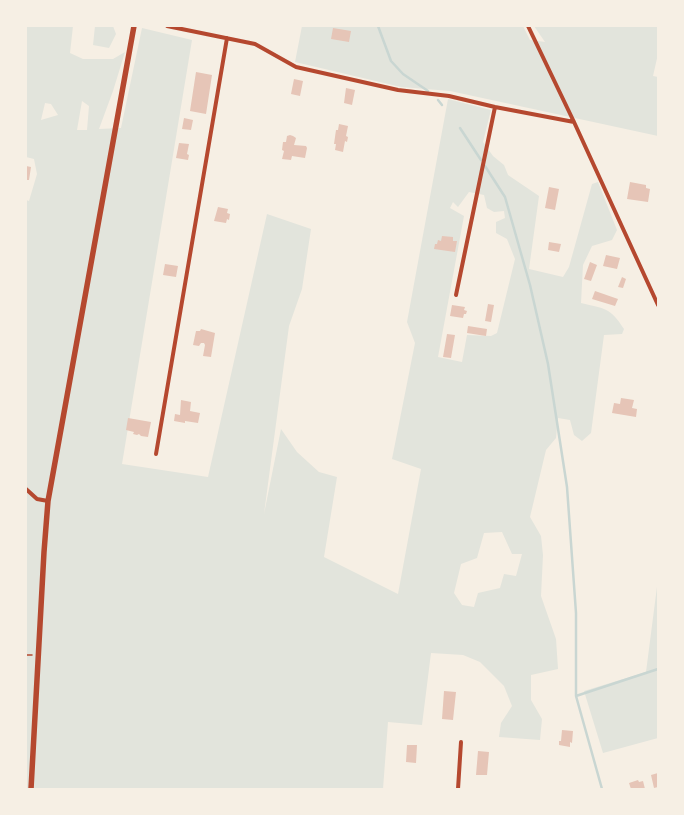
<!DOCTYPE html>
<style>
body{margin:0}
#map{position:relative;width:684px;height:815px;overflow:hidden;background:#f6efe4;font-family:Lato,sans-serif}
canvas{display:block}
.frame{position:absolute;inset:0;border:27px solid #f6efe4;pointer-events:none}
</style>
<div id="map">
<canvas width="684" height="815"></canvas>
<div class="frame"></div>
</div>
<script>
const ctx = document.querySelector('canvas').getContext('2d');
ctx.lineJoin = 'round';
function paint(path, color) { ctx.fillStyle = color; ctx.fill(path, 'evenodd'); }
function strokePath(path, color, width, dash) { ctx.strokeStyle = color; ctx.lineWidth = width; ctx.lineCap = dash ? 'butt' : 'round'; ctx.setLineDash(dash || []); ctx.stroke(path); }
const green = new Path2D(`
 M26,26H73L70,53L83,59H113L125,52L113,91L99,129L121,128L142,28L192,40L122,464L208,477L267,214L311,229L302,289L289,326L264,514L281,429L297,452L319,472L337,477L324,557L398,594L421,469L392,459L415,343L407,322L448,99L491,110L483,142L493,156L504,165L508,175L539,196L529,269L563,277L569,267L592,184L598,182L617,230L612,240L592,246L583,265L581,303C605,309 610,307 624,329L622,334L604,335L591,433L582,441L574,435L570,420L558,418L556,438L546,450L530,517L541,536L543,555L541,596L556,639L558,669L531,675V700L542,719L540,740L499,737L501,723L512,706L504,686L480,662L463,655L431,653L422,725L388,722L383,789H26V200L29,201L37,174L34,159L26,157ZM82,101L89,106L87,130H77ZM45,103L51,104L58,115L41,120ZM469,192L484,195L487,208L494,212L504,211L505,218L496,222V233L507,239L515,259L497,333L491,336L467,335L462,362L438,357L464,216L450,208L453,202L458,207ZM502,532L512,554H522L516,576L504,574L500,588L478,593L474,607L462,605L454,593L461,564L477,558L484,533Z
 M95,26H113L116,34L109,48L93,45Z
 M302,26H523L530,40L545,42L534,26H658V54L653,76L658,77V136L450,91L401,87L295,62Z
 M658,579V738L603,753L584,691L646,672Z`);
const stream = new Path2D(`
 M378,26L391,61L403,74L428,91
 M438,100L442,105
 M460,128L481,160
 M485,166L505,197L530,285L548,364L567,487L576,613V696
 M602,789L576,696L658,669`);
const building = new Path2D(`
 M333,28L351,31L349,42L331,39Z
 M196,72L212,75L206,114L190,111Z
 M294,79L303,81L300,96L291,94Z
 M346,88L355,90L352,105L344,103Z
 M184,118L193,120L191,130L182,129Z
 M339,124L348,126L346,136L348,137L347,142L345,141L343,152L335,150L336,144H334L336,130H338Z
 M290,135L293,136L296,138L294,145L306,146L307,148L305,158L292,156L291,160L282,159L284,151L282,150L283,142H286L287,136Z
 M179,143L189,144L187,154L189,155L188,160L176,158Z
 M26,166L31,167L29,180H26Z
 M630,182L646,185V188L650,189L648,202L627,199Z
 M549,187L559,189L555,210L545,208Z
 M218,207L228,209L227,213L230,214L229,220L227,219L226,223L214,221Z
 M442,236L453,237V241H457L455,252L434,249L435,244H437L438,240L441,241Z
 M549,242L561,244L559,252L548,250Z
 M606,255L620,258L617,269L603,266Z
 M590,262L597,265L591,281L584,279Z
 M165,264L178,266L176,277L163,275Z
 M622,277L626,279L623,288L618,287Z
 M595,291L618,299L615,306L592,299Z
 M488,304L494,305L491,322L485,321Z
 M452,305L465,307L464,310L467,311L466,314H464L463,318L450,316Z
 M468,326L487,329L486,336L467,333Z
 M201,329L215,333L211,357L203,356L205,345L204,343H201L199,346L193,345L196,331H200Z
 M447,334L455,335L451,358L443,357Z
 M621,398L634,400L632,408L637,409L636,417L612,413L614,403L620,404Z
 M181,400L191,402L190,411L200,413L198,423L185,421V423L174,421L175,414L180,415Z
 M128,418L151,422L148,437L141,436L139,434L137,435L133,434L134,432L126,430Z
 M444,691L456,692L453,720L442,719Z
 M562,730L573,731L572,743L570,742V747L559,745V741H561Z
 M407,745H417L416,763L406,762Z
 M478,751L489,752L487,775H476Z
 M658,773V787L654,788L651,775Z
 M638,780L639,782L643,781L645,789H631L629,783Z`);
const path = new Path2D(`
 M26,655H32`);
const minor = new Path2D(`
 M167,26L255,44L296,67L398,90L449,96L495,107L574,122
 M528,26L574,122L658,305
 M456,295L495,107
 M156,454L227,38
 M26,489L37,499L48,501
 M458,789L461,742`);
const tertiary = new Path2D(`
 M31,789L44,552L48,501L134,26`);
paint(green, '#e2e4dc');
strokePath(stream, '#c9d6d2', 2.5);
paint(building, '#e6c5b7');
strokePath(path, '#b5482f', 1.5);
strokePath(minor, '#b5482f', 4);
strokePath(tertiary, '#b5482f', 5.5);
</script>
